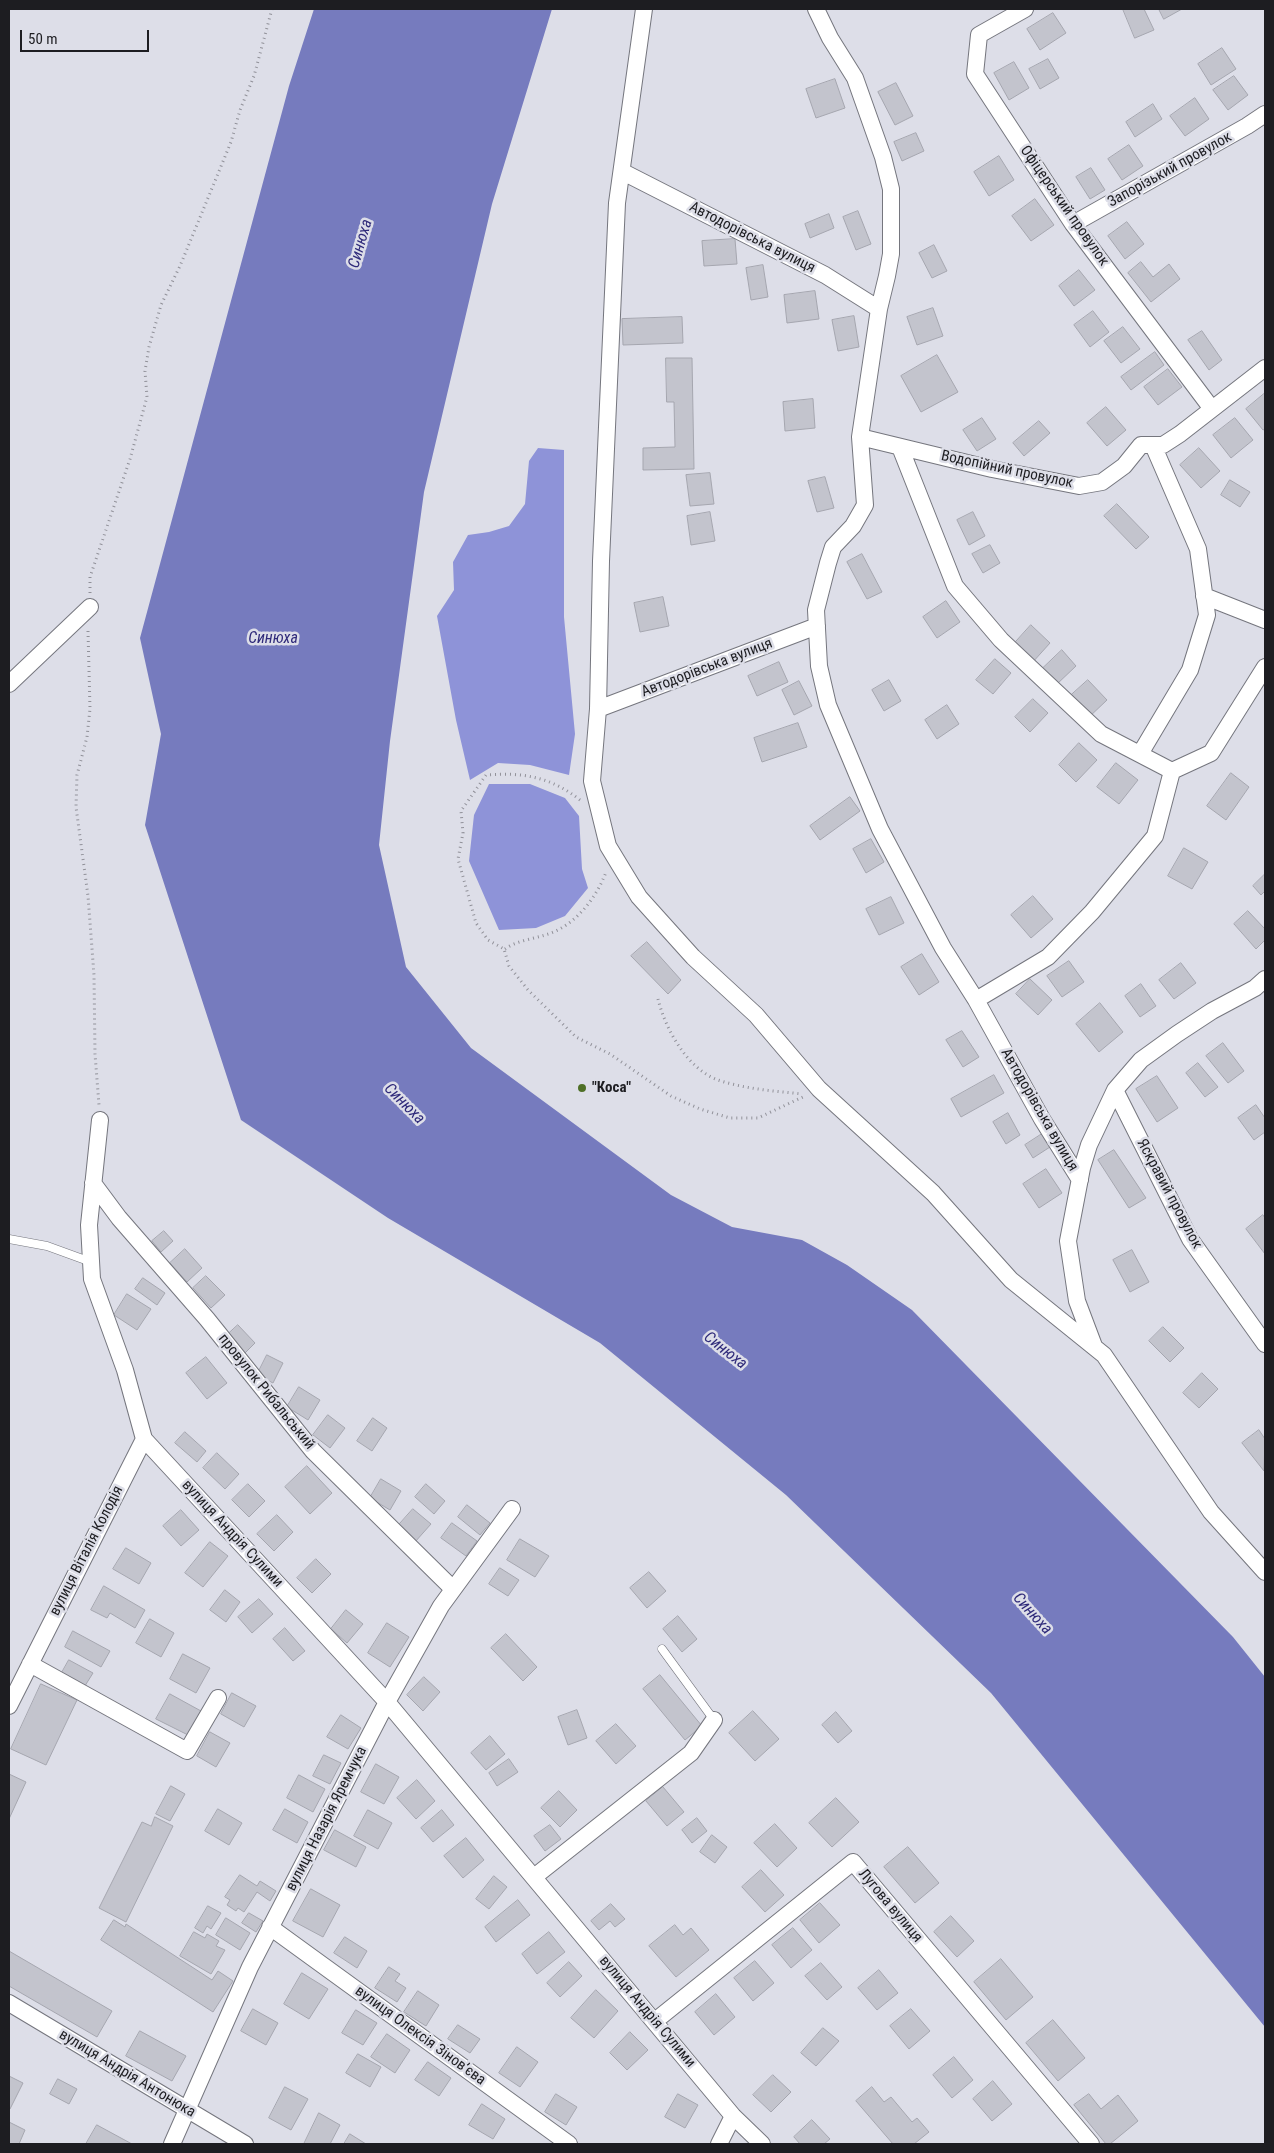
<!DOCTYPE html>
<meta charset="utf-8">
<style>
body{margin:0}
#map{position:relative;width:1274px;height:2153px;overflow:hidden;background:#dddee8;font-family:"Roboto Condensed",sans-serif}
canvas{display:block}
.frame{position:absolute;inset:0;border:10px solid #1d1d21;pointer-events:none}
.scale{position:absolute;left:20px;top:30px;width:129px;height:22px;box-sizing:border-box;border:2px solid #1d1d21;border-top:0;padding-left:6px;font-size:15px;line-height:18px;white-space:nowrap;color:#1d1d21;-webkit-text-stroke:4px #dddee8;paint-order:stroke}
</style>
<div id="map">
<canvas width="1274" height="2153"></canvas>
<div class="frame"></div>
<div class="scale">50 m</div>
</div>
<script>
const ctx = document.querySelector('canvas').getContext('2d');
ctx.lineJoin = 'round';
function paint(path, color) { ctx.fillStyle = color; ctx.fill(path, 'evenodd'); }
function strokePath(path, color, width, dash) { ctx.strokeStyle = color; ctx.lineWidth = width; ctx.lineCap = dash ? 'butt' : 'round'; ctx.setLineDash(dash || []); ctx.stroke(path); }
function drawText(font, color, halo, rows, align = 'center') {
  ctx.font = font + ' "Roboto Condensed",sans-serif'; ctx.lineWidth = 5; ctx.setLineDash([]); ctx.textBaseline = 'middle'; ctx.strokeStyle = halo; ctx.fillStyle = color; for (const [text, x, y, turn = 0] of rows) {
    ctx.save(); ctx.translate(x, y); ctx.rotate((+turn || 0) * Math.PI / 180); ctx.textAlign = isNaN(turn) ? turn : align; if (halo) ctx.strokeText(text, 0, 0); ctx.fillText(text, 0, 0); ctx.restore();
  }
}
const forest = new Path2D(`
 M538,448L564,450V617L575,734L569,775L530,765L498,763L470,780L456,720L437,616L454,590L453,562L468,535L489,532L509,526L525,504L529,461Z
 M489,784H530L565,798L579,816L582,869L588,888L565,916L536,928L499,930L469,861L474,815Z`);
const water = new Path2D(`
 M314,9H552L492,204L424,492L390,741L379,845L406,967L471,1048L671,1195L732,1227L802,1240L847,1265L912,1310L1233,1637L1265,1677V2027L991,1693L786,1495L600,1343L388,1218L241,1120L145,825L161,734L140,638L289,86Z`);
const building = new Path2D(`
 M1123,9H1144L1154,30L1135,38Z
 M1159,9H1182L1164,19Z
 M1053,13L1066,33L1040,50L1027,29Z
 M1222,48L1236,69L1211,85L1198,64Z
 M1048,59L1059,78L1040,89L1029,69Z
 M1014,62L1029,88L1009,100L994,73Z
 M1234,76L1248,95L1228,110L1213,90Z
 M835,79L845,108L816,118L806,89Z
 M896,83L913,116L895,125L878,92Z
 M1195,98L1209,119L1185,136L1170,116Z
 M1153,104L1162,119L1135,137L1126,122Z
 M916,133L924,151L902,161L894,142Z
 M1129,145L1143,166L1122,180L1108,159Z
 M999,156L1014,180L989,196L974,172Z
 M1091,168L1105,190L1090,199L1076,177Z
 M1035,199L1054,225L1031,241L1012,216Z
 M858,211L871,244L856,250L843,217Z
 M829,214L834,228L810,238L805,224Z
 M1127,222L1144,244L1125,259L1108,236Z
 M735,239L737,264L704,266L702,241Z
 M934,245L947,271L932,278L919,253Z
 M1141,262L1153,277L1169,264L1180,279L1151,302L1128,273Z
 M763,265L768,297L751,300L746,268Z
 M1079,270L1095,290L1074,306L1059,286Z
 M815,291L819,319L787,323L784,295Z
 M933,308L943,336L917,345L907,317Z
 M1093,311L1109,332L1090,347L1074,325Z
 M854,316L859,347L838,351L832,320Z
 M682,317L683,343L623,345L622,319Z
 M1123,327L1140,349L1121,363L1104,341Z
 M1202,331L1222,360L1209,370L1188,340Z
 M1155,352L1164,365L1131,390L1121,377Z
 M937,355L958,392L921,412L901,376Z
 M666,358H692L694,469L643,470V448L675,447L674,402H667Z
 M1168,369L1182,387L1158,405L1144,387Z
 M1265,393V429L1263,430L1246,409Z
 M813,399L815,428L785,431L783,402Z
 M1106,407L1126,430L1107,446L1087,423Z
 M982,418L996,439L977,451L963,430Z
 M1235,418L1253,440L1231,458L1213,435Z
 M1039,421L1050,433L1024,456L1013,443Z
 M1199,448L1220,471L1201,488L1180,465Z
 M710,473L714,504L690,506L686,475Z
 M825,477L834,508L817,512L808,481Z
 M1230,480L1250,492L1240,507L1221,495Z
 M1117,504L1149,537L1136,549L1104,516Z
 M710,512L715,541L691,545L687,516Z
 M973,512L985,536L969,545L957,520Z
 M990,545L1000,563L983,573L972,554Z
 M862,554L882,592L867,599L847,562Z
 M663,597L669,626L640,632L634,603Z
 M946,601L960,622L937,638L923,617Z
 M1031,625L1050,643L1032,663L1013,645Z
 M1062,650L1076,666L1056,685L1041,670Z
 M995,659L1011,673L993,694L976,680Z
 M779,662L788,682L757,696L748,676Z
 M889,680L901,701L884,711L872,690Z
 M1088,680L1107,700L1087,719L1068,698Z
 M799,681L812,706L794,715L782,690Z
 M1033,699L1048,713L1030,732L1015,717Z
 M947,705L959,724L937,739L925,720Z
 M798,723L807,747L762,762L754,738Z
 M1079,743L1097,760L1076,782L1059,765Z
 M1116,763L1138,780L1119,804L1097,787Z
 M1231,773L1249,787L1226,820L1207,806Z
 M850,797L860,811L820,840L810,826Z
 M871,839L884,862L866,873L853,849Z
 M1184,848L1208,862L1192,889L1168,876Z
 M1265,874V891L1261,895L1253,886Z
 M1033,896L1053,919L1031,938L1011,915Z
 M891,897L904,923L879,935L866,909Z
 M1248,911L1265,929V940L1256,949L1234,924Z
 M647,942L681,980L668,994L631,956Z
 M922,954L939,982L919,995L901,967Z
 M1069,961L1084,982L1062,997L1047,976Z
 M1181,963L1196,983L1174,999L1159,980Z
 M1030,979L1052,1000L1038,1015L1016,994Z
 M1141,984L1156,1006L1140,1017L1125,996Z
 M1100,1003L1123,1032L1099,1052L1076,1024Z
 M962,1031L979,1057L963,1067L946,1040Z
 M1223,1043L1244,1071L1228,1083L1206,1056Z
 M1198,1063L1218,1087L1205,1097L1186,1073Z
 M994,1075L1004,1093L961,1117L951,1099Z
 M1157,1076L1178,1108L1157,1122L1136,1089Z
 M1256,1105L1265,1118V1132L1254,1140L1238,1118Z
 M1008,1113L1020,1135L1006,1144L993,1122Z
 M1042,1134L1050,1147L1033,1158L1025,1145Z
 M1114,1150L1146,1198L1129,1208L1098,1160Z
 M1046,1169L1062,1193L1039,1208L1023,1184Z
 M1263,1215L1265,1218V1254L1246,1229Z
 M164,1231L173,1241L161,1252L152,1241Z
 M185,1249L202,1268L187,1282L170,1263Z
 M1132,1250L1149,1282L1130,1292L1113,1260Z
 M206,1276L225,1295L211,1308L193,1288Z
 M143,1278L165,1293L157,1305L135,1289Z
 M127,1294L151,1309L137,1330L114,1315Z
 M238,1325L255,1343L243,1355L226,1336Z
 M1163,1327L1184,1348L1170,1362L1149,1341Z
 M267,1355L283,1363L273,1383L257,1375Z
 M206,1357L227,1383L207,1399L186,1373Z
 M1202,1373L1218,1389L1199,1408L1183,1393Z
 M299,1387L320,1400L308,1420L287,1407Z
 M328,1415L345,1428L330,1448L313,1435Z
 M373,1418L387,1428L372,1451L357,1441Z
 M1259,1430L1265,1439L1264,1471L1242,1443Z
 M185,1432L206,1451L197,1462L175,1443Z
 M217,1453L239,1474L225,1489L203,1468Z
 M307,1466L332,1493L310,1514L285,1487Z
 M381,1479L401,1491L390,1510L370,1498Z
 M248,1484L265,1501L249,1517L232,1500Z
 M426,1484L445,1501L434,1514L415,1497Z
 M467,1505L490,1523L480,1535L458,1517Z
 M413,1509L431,1524L415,1542L397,1527Z
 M181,1510L199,1530L181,1546L163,1526Z
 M277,1515L293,1532L274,1551L257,1534Z
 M452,1523L477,1541L466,1556L441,1538Z
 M520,1539L549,1556L535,1577L507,1560Z
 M210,1542L228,1556L203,1587L185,1573Z
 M126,1548L151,1563L139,1584L113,1569Z
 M316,1559L331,1574L312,1593L297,1578Z
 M500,1568L519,1580L508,1596L489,1584Z
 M649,1572L666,1591L647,1608L630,1588Z
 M104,1586L145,1610L135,1628L110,1613L107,1618L91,1610Z
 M225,1590L240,1602L226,1622L210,1610Z
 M259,1599L273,1614L252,1633L238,1617Z
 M346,1610L363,1624L347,1643L331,1629Z
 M678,1616L697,1639L682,1652L663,1629Z
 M150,1619L174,1633L161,1657L136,1643Z
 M387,1623L409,1637L390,1667L368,1653Z
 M285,1628L305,1651L293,1661L273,1639Z
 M73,1631L110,1651L101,1667L65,1647Z
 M506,1634L537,1667L523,1681L491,1648Z
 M183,1654L210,1668L196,1693L170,1679Z
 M69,1660L93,1673L83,1689L60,1676Z
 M660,1675L702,1726L685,1740L643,1689Z
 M424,1677L440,1692L423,1711L407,1695Z
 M41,1684L77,1700L46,1765L11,1749Z
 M232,1693L256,1706L244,1727L221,1714Z
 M170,1694L201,1711L188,1735L156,1719Z
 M577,1710L587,1738L568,1745L558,1717Z
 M753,1711L779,1739L755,1761L729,1733Z
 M836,1712L852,1731L838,1743L822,1725Z
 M341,1715L361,1728L348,1749L327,1737Z
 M616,1724L636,1746L616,1764L596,1741Z
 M210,1732L230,1743L216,1767L197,1756Z
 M490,1736L505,1754L486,1770L471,1753Z
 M324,1755L341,1763L330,1784L313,1776Z
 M509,1759L518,1772L497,1786L489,1773Z
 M376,1764L399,1777L384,1804L361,1792Z
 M9,1774L26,1782L9,1819Z
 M299,1775L325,1789L313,1812L287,1798Z
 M417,1780L435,1801L416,1819L397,1798Z
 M171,1786L185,1794L170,1821L156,1814Z
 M663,1787L684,1812L667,1826L646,1801Z
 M559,1791L577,1810L560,1827L541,1808Z
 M836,1798L859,1822L832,1847L809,1823Z
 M218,1809L242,1823L229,1845L205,1831Z
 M285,1809L308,1822L297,1843L273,1830Z
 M368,1810L392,1823L378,1849L354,1836Z
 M442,1810L454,1825L433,1842L421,1828Z
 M155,1817L173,1826L126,1922L99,1908L142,1822L151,1826Z
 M697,1818L707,1831L692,1843L682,1830Z
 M775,1824L797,1848L777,1867L754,1843Z
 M550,1825L561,1839L545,1851L534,1836Z
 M335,1830L366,1847L356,1867L324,1850Z
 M712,1835L727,1847L715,1863L700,1852Z
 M466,1838L484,1860L463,1878L444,1856Z
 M908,1847L939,1883L915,1903L884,1867Z
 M761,1870L784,1895L765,1912L742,1887Z
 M240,1875L257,1886L260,1881L276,1891L270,1901L257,1892L244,1912L238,1908L236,1911L227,1905L230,1900L225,1897Z
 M494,1876L507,1887L489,1909L476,1899Z
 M311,1889L340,1905L323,1937L293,1921Z
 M518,1900L530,1915L496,1942L485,1927Z
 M820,1903L840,1925L819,1943L800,1920Z
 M611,1904L625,1919L615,1927L610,1921L599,1930L591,1921Z
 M208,1906L221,1913L211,1929L207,1926L203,1933L195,1928Z
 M249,1913L263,1921L256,1932L242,1923Z
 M951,1916L974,1941L957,1957L934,1932Z
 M226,1918L250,1933L240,1950L216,1935Z
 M114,1920L125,1927L126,1924L212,1980L218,1971L233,1981L213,2012L101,1940Z
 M675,1925L683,1935L691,1928L709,1950L676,1977L649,1946Z
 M793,1928L812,1950L791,1968L772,1945Z
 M194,1932L205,1938L207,1934L219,1941L216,1946L225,1950L211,1974L180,1956Z
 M549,1932L565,1952L537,1974L522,1954Z
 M345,1937L367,1951L357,1968L334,1953Z
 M9,1951L112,2011L97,2037L9,1986Z
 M1001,1959L1033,1997L1006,2020L974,1982Z
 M755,1961L774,1983L753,2001L734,1978Z
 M569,1962L582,1976L560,1997L547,1983Z
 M821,1963L842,1987L827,2000L805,1976Z
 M389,1967L400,1974L395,1981L406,1988L397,2002L375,1988Z
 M879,1970L898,1993L877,2010L858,1988Z
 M302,1973L328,1989L309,2019L284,2004Z
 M596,1990L618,2011L594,2038L571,2018Z
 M418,1991L439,2005L426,2026L404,2012Z
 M716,1994L735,2017L714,2035L695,2012Z
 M253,2009L278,2023L266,2045L241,2031Z
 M911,2009L930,2031L909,2049L890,2026Z
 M356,2010L377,2023L363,2045L342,2033Z
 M1053,2020L1085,2058L1058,2081L1026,2043Z
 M458,2025L480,2039L470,2053L448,2039Z
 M823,2028L839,2041L816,2066L801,2053Z
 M140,2031L186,2056L172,2081L126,2056Z
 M630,2032L648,2050L627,2070L610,2053Z
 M387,2034L410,2050L395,2073L371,2057Z
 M517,2047L538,2062L520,2087L499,2073Z
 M358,2054L381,2067L370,2087L346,2073Z
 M954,2057L973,2080L952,2098L933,2075Z
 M428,2062L451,2078L439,2096L415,2080Z
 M773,2075L791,2092L771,2112L753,2095Z
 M9,2076L23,2083L10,2109L9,2108Z
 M58,2079L77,2089L69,2104L50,2094Z
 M993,2081L1012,2104L992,2121L973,2099Z
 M285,2087L308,2099L291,2130L269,2118Z
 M872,2087L884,2102L891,2097L912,2122L917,2118L929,2132L914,2144H893L856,2101Z
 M556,2094L577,2107L566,2125L545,2112Z
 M678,2094L698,2105L685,2128L665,2117Z
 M1089,2094L1101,2109L1118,2095L1138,2121L1110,2144H1106L1074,2105Z
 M482,2104L505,2119L493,2139L469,2125Z
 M319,2113L340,2125L330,2144H304Z
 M812,2120L830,2139L824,2144H800L794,2137Z
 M9,2122L25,2130L19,2144H9Z
 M97,2125L132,2144H86Z
 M350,2134L366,2144H344Z`);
const path = new Path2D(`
 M90,593V577L130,459L147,397L145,371L149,347L161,305L180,266L231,142L240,110L254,76L272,9
 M88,631L90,709L87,737L77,775L76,807L88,896L94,975L95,1054L99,1105
 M580,800C551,777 523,772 486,775L461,811L463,833L458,859L476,923L488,940L504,949L509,966L528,990L576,1037L610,1054L671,1096L700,1109L730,1118H758L805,1096
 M505,949C516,941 532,939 545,935C574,927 596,899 606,872
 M658,999C665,1028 687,1069 718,1080C745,1089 774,1091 802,1094`);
const service = new Path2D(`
 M9,1239L47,1246L91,1262
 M662,1649L714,1720`);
const minor = new Path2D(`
 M644,9L617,203L601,561L598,709L592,781L608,846L639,897L693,957L756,1015L819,1089L933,1193L1011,1280L1104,1355L1211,1512L1265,1572
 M816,9L830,38L855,78L883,157L891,189V254L887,276L879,309L860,437L865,505L853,526L833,547L828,563L816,610L819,666L828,705L880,829L943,948L976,1000L1042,1119L1080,1180
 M1025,9L979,35L975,74L1073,224L1212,409
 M623,172L825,275L879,309
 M1073,224L1247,126L1265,114
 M860,437L992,469L1079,486L1102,482L1124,466L1141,445H1163L1180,434L1265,368
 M900,447L955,586L1001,640L1101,734L1172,771
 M1204,596L1265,620
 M9,684L90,607
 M598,709L817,626
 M1140,754L1190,670L1207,615L1198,549L1153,445
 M976,1000L1048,957L1092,912L1155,836L1172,771L1211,753L1265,667
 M1115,1090L1190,1239L1265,1344
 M100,1120L89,1225L92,1279L125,1370L144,1439L387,1702L733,2116L762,2144
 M93,1183L119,1218L207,1319L313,1451L453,1589
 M1094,1346L1077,1301L1068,1241L1082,1168L1089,1145L1115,1090L1141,1060L1177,1034L1212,1011L1255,988L1265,979
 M30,1664L187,1751L218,1698
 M9,1706L144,1439
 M534,1877L691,1753L714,1720
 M270,1927L569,2144
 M9,2003L245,2144
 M655,2021L853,1862L1091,2144
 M172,2144L250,1967L387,1702L441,1606L512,1509
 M719,2144L733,2116`);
const markers = [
 [582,1088,5,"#4f7027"]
];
const streetNames = [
 ["Запорізький провулок",1170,170,-29],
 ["Офіцерський провулок",1064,206,55],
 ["Автодорівська вулиця",752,238,27],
 ["Водопійний провулок",1007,470,12],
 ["Автодорівська вулиця",707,668,-21],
 ["Автодорівська вулиця",1039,1110,60],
 ["Яскравий провулок",1169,1194,62],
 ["провулок Рибальський",266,1392,51],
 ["вулиця Андрія Сулими",232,1534,47],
 ["вулиця Віталія Колодія",87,1551,-63],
 ["вулиця Назарія Яремчука",327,1819,-63],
 ["Лугова вулиця",890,1906,50],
 ["вулиця Андрія Сулими",647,2012,50],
 ["вулиця Олексія Зіновʼєва",420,2036,36],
 ["вулиця Андрія Антонюка",127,2074,31]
];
const poiNames = [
 ["\"Коса\"",592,1088]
];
const waterNames = [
 ["Синюха",361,244,-74],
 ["Синюха",273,639],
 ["Синюха",404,1104,45],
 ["Синюха",725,1351,38],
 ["Синюха",1032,1614,48]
];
paint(forest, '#8e93d8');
paint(water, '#767bbe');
paint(building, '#c3c4cd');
strokePath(building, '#a5a6af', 1);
strokePath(service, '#75767e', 9);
strokePath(minor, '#75767e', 18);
strokePath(path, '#919199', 3, [1, 4]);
strokePath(service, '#fff', 8);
strokePath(minor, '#fff', 16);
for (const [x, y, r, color] of markers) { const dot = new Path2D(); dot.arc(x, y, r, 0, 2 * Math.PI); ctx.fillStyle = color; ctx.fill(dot); strokePath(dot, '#dddee8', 2); }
drawText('15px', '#1d1d21', '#dddee8', streetNames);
drawText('bold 15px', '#1d1d21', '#dddee8', poiNames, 'left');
drawText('italic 16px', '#2f2a7a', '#dddee8', waterNames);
</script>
